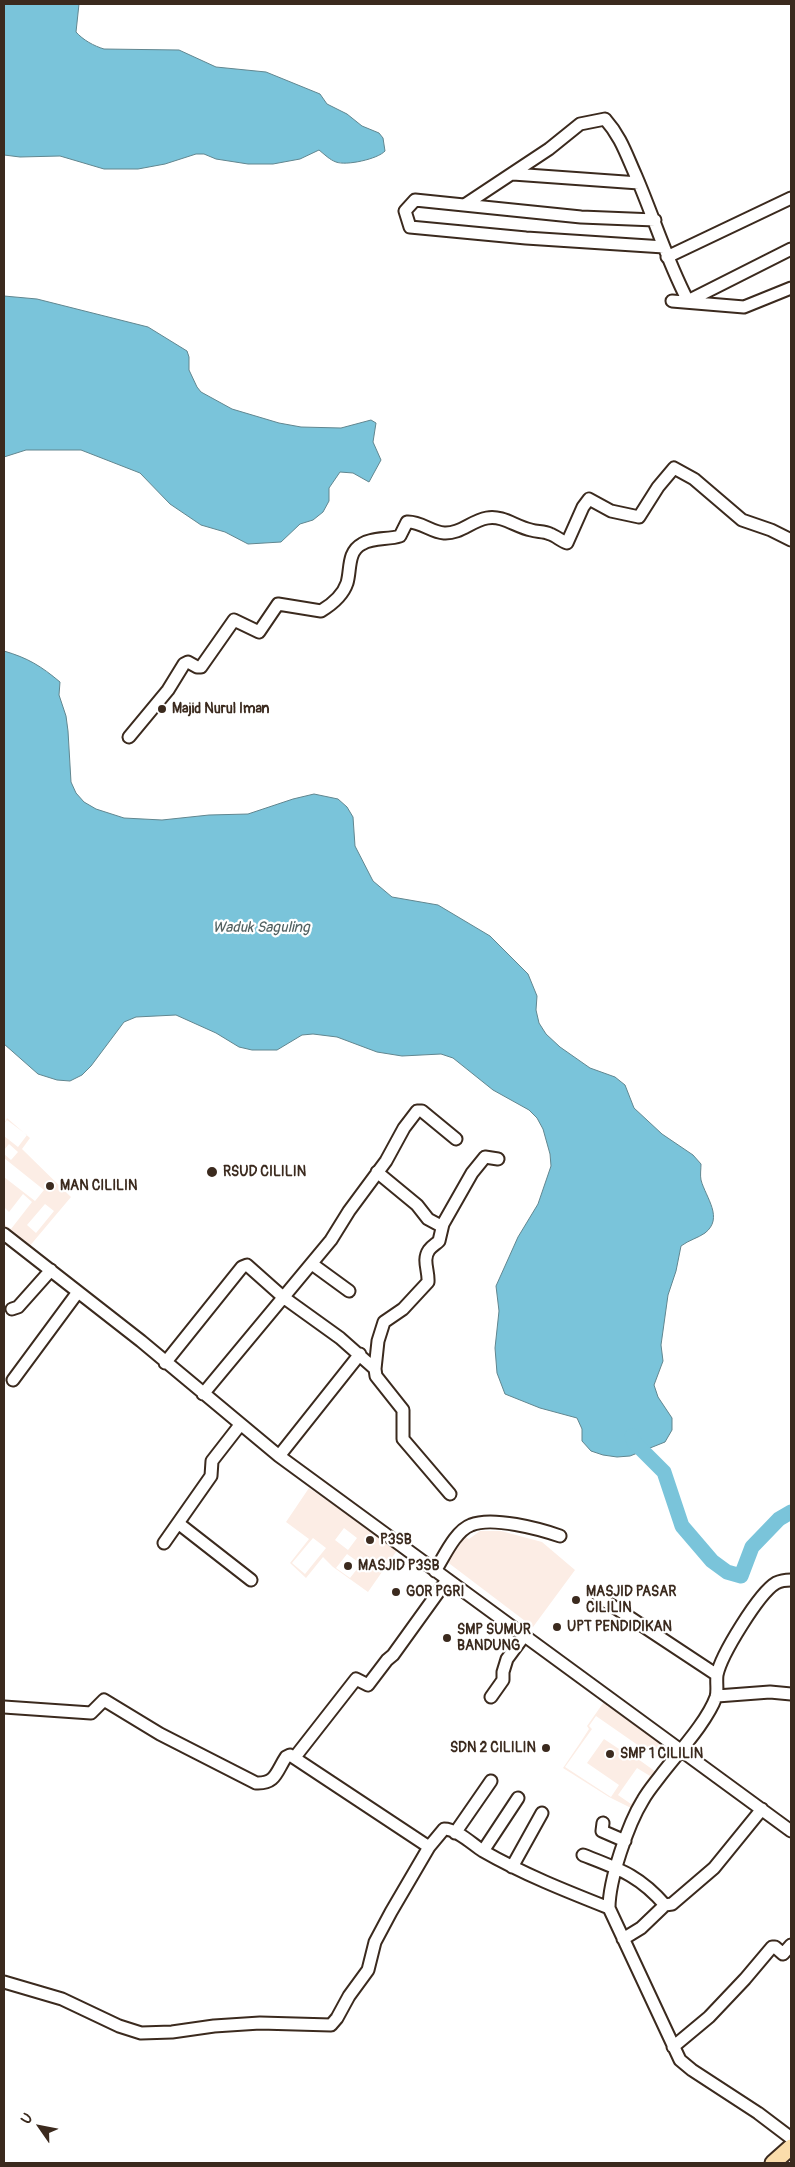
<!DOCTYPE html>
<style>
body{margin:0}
#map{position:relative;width:795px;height:2167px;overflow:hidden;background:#fff;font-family:Pangolin,sans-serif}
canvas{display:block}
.frame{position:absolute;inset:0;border:5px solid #3b2a1e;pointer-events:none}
.north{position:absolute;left:15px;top:2102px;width:50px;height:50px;-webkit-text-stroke:4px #fff;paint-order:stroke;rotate:303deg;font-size:14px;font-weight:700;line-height:20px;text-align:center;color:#3b2a1e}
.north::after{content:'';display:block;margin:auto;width:18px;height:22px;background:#3b2a1e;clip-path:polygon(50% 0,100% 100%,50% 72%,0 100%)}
</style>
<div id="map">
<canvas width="795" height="2167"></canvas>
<div class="frame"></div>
<div class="north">U</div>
</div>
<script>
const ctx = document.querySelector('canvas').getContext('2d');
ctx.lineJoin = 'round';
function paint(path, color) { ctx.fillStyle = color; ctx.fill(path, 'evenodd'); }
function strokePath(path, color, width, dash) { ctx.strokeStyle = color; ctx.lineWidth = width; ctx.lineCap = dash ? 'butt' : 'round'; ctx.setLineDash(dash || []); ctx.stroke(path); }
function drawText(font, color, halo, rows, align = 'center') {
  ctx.font = font + ' Pangolin,sans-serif'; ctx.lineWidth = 4.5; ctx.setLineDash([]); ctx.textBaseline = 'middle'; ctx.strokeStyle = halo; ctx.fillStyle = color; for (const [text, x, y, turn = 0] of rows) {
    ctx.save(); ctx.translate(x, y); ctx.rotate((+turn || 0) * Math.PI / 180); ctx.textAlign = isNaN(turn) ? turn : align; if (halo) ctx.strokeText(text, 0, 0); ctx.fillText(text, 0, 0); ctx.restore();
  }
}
const built = new Path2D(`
 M7,1118L30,1138L22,1149L71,1197L28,1248L4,1229V1224L11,1229L32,1202L23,1194L9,1212L4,1207V1177L35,1201L44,1190L4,1158V1154L11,1160L18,1152L9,1144L4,1150V1136L18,1147L27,1135L7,1120L4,1124ZM45,1204L54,1211L36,1233L27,1225Z
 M309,1488L398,1549L368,1592L333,1567L323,1557L306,1578L290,1563L309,1539L286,1522ZM344,1528L357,1538L348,1550L335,1540ZM313,1538L326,1548L305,1574L292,1563ZM347,1554L361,1564L350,1578L336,1568Z
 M480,1531H501L542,1542L575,1570L533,1627L446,1561L463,1536L469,1539Z
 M606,1699L677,1751L633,1809L609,1797L563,1768L580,1743L589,1729L587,1726ZM596,1716L642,1748L634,1759L604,1739L587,1763L619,1785L611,1797L565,1767L592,1729L589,1726ZM645,1749L663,1762L656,1772L638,1759ZM637,1768L650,1776L631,1804L618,1795Z`);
const water = new Path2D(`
 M4,4H79L76,32C83,40 94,46 104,49L179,50L216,67L266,72L320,94L327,104L347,114L362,126L379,133L383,138L385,151C378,159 346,166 336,162C330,160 324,154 319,150L300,159L273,164H248L216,159L204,154H196L165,164L138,169H104L60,156L20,157L4,155Z
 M4,296L37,299L148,327L187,351L189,357V370L197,387L201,392L232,409L279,423L301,427L341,428L371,420L376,423L373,442L381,460L369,482L353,473L340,472L329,488V501L323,512L313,520L300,524L281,542L248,544L225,532L201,525L170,504L140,473L81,450H26L4,457Z
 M4,651C28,658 41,666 60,682L59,695L66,716L68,731L71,782L76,793L84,802L96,809L124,818L162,820L209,815L248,814L293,799L314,794L338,799L347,807L353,817L355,846L373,881L392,897L438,905L490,936L528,974L537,996L536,1010L539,1023L546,1034L560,1047L590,1068L615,1077L625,1085L634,1108L662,1134L693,1155L701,1164C701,1169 700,1175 701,1180C706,1198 724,1218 705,1233C698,1238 689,1240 681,1246L676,1271L668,1295L661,1345L663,1361L654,1385L658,1397L672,1418V1430L665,1442L630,1456L617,1457L603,1455L591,1451L582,1441V1429L577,1418L540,1408L505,1394L497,1373L495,1348L499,1311L496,1286L518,1237L538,1204L551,1166L550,1154L543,1129L537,1118L529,1110L493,1090L453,1058L441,1054L402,1056L377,1052L337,1037L313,1034L302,1035L277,1050H252L239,1047L216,1033L176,1015L136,1017L124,1022L91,1066L82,1075L70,1081L57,1080L38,1074L4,1044Z`);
const river = new Path2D(`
 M632,1436L634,1442L664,1472L682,1526L712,1561L727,1572L741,1576L752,1547L779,1519L791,1512`);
const minor = new Path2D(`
 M513,174L639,183
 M466,204L549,149L580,124L605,119C621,137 626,154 636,176C654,218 667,261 688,301L791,249
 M655,220L581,217L415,200L405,211L410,227L526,238L664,247
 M667,257L791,198
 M672,301L744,307L791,288
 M129,737L168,690L184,664L188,662L197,667H201L234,620L259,632L278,604L321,611C331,605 343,595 347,583C351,570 347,552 362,544C373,537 388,540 400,536L407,522C420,521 431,532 444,533C460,534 471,521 487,518C503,515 516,527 531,530C537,532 544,531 550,534C556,536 561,541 567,543L583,507L589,499L611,511L639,517L658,487L674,468L694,479L742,520L771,530L791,540
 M377,1172L417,1205L428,1219L441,1226
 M4,1234L141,1341L279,1456L791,1831
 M312,1264L349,1291
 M12,1309L18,1307L51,1270
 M165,1363L242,1267L247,1265L283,1297L340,1338L375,1369L376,1376L403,1410V1439L450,1494
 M375,1369L378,1341L384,1322L403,1309L428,1282C429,1271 422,1260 429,1250C432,1246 436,1244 439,1241L443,1224L472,1173L485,1157L498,1159
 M13,1380L78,1292
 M203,1394L331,1240L349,1211L386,1161L404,1128L417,1111H422L456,1139
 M279,1456L360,1354
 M178,1523L251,1580
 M164,1543L211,1476L212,1461L240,1425
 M435,1571C444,1557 455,1531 471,1525C492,1516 540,1529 560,1536
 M791,1580C787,1580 780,1581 776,1583C759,1593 721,1655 717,1675C716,1682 718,1691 716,1697C707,1722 677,1754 661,1775C655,1783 648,1791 643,1800C628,1824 609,1880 609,1908L680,2060L692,2070L758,2113L791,2138
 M599,1597L717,1675
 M717,1696L770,1692L791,1694
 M491,1697L503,1680V1672L507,1659L524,1636
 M4,1707L91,1713L104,1700L160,1734L256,1783C276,1784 276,1772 286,1757L290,1755L429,1847
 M295,1757L356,1679L368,1685L387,1660L393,1655L447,1580
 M603,1823L602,1831L625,1841
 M455,1833L491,1781
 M483,1851L518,1798
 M583,1855C619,1869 639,1875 665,1905
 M512,1867L542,1813
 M623,1939L641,1928L665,1905L672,1904L714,1868L762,1809
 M4,1982L62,1999L119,2026L141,2033L172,2032L214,2026L260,2023L331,2025L337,2018L349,1996L368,1970L375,1942L391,1912L429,1847L444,1829C457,1829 472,1844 483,1851C523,1874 566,1891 609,1908
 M673,2047L709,2017L745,1979L772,1947H775L783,1954L791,1945`);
const major = new Path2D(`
 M773,2163L791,2147`);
const markers = [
 [162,709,5,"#3b2a1e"],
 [212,1172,6,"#3b2a1e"],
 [50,1186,5,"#3b2a1e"],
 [370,1540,5,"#3b2a1e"],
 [348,1566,5,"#3b2a1e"],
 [396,1592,5,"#3b2a1e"],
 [576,1600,5,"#3b2a1e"],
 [557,1627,5,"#3b2a1e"],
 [447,1638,5,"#3b2a1e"],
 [546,1748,5,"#3b2a1e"],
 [610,1754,5,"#3b2a1e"]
];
const poiNames = [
 ["Majid Nurul Iman",172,709],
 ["RSUD CILILIN",223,1172],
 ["MAN CILILIN",60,1186],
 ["P3SB",380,1540],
 ["MASJID P3SB",358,1566],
 ["GOR PGRI",406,1592],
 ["MASJID PASAR",586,1592],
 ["CILILIN",586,1608],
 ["UPT PENDIDIKAN",567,1627],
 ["SMP SUMUR",457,1630],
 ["BANDUNG",457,1646],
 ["SDN 2 CILILIN",536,1748,"right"],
 ["SMP 1 CILILIN",620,1754]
];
const waterNames = [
 ["Waduk Saguling",261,928]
];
paint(built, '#fcede5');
paint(water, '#7ac4da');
strokePath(water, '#61868f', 1);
strokePath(river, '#7ac4da', 15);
strokePath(minor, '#3b2a1e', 15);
strokePath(major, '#3b2a1e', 19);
strokePath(minor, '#fff', 11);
strokePath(major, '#fbddab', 15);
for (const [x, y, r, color] of markers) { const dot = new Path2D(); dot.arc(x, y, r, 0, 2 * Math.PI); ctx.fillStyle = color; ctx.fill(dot); strokePath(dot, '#fff', 2); }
drawText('bold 14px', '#3b2a1e', '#fff', poiNames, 'left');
drawText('italic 15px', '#516060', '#fff', waterNames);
</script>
